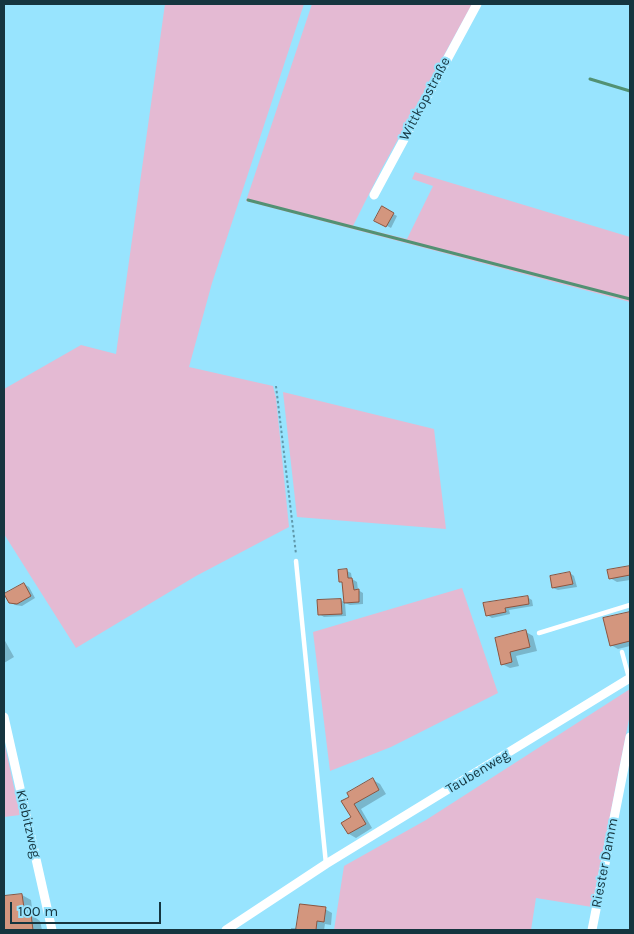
<!DOCTYPE html>
<meta charset="utf-8">
<style>
body{margin:0}
#map{position:relative;width:634px;height:934px;overflow:hidden;background:#98e4fe;font-family:Karla,sans-serif}
canvas{display:block}
.frame{position:absolute;inset:0;border:5px solid #15353f;pointer-events:none}
.scale{position:absolute;left:10px;top:902px;width:151px;height:22px;box-sizing:border-box;border:2px solid #15353f;border-top:0;padding-left:6px;font-size:15px;line-height:18px;white-space:nowrap;color:#15353f;-webkit-text-stroke:4px #98e4fe;paint-order:stroke}
</style>
<div id="map">
<canvas width="634" height="934"></canvas>
<div class="frame"></div>
<div class="scale">100 m</div>
</div>
<script>
const ctx = document.querySelector('canvas').getContext('2d');
ctx.lineJoin = 'round';
function paint(path, color) { ctx.fillStyle = color; ctx.fill(path, 'evenodd'); }
function strokePath(path, color, width, dash) { ctx.strokeStyle = color; ctx.lineWidth = width; ctx.lineCap = dash ? 'butt' : 'round'; ctx.setLineDash(dash || []); ctx.stroke(path); }
function drawText(font, color, halo, rows, align = 'center') {
  ctx.font = font + ' Karla,sans-serif'; ctx.lineWidth = 4; ctx.setLineDash([]); ctx.textBaseline = 'middle'; ctx.strokeStyle = halo; ctx.fillStyle = color; for (const [text, x, y, turn = 0] of rows) {
    ctx.save(); ctx.translate(x, y); ctx.rotate((+turn || 0) * Math.PI / 180); ctx.textAlign = isNaN(turn) ? turn : align; if (halo) ctx.strokeText(text, 0, 0); ctx.fillText(text, 0, 0); ctx.restore();
  }
}
const green = new Path2D(`
 M165,4H304L212,283L189,367L273,386L276,398L289,527L196,576L76,648L4,534V389L81,345L116,354Z
 M312,4H472L381,170L353,226L407,239L433,186L412,179L415,172L630,237V302L246,201Z
 M283,392L434,429L446,529L297,517Z
 M462,588L498,693L391,747L330,771L313,632Z
 M630,689V714L592,907L536,898L531,930H334L344,866L426,820Z
 M4,741L20,815L4,817Z`);
const shadow = new Path2D(`
 M382,208L397,216L391,228L376,220Z
 M630,567V580L617,582L610,578L609,571Z
 M347,571L351,573L352,579L357,582L358,590L363,593V604L350,605L345,603L346,616L324,617L319,614L341,600L345,603L344,583L340,581Z
 M570,573L574,576L577,587L558,590L553,588Z
 M24,584L29,587L35,598L22,606L15,605L10,602Z
 M527,597L532,600L533,606L509,610L510,614L492,618L487,615Z
 M630,613V646L618,649L611,645L604,619Z
 M526,632L533,636L537,651L516,656L519,666L510,668L502,664L496,639Z
 M4,639L14,657L4,663Z
 M373,780L380,784L386,794L361,809L372,828L356,838L349,834L343,823L353,818L351,797Z
 M22,895L31,900L33,916L40,921L42,930H4V897Z
 M325,909L332,913L331,925L325,924L324,930H291V928H298Z`);
const stream = new Path2D(`
 M590,79L630,91
 M248,200L630,299`);
const building = new Path2D(`
 M382,206L394,213L386,227L374,221Z
 M630,566V575L609,579L607,570Z
 M347,569L348,578H352L354,590L359,589V602L344,603L342,582H339L338,570Z
 M570,572L573,584L552,588L550,576Z
 M24,583L31,596L17,604L9,603L4,594Z
 M528,596L529,604L505,608L506,612L486,616L483,603Z
 M341,599L342,614L318,615L317,600Z
 M630,612V641L610,646L603,618Z
 M526,630L530,647L510,652L512,662L501,665L495,638Z
 M373,778L379,790L354,804L366,824L348,834L341,823L351,817L341,801L349,797L347,793Z
 M22,894L25,915L31,914L33,930H4V896Z
 M300,904L326,907L324,922L317,921L316,930H296Z`);
const path = new Path2D(`
 M276,386L296,554`);
const service = new Path2D(`
 M296,561L326,864
 M539,633L630,605
 M622,652L629,678`);
const minor = new Path2D(`
 M374,195L477,4
 M4,717L52,930
 M226,930L326,864L630,678
 M592,930L630,737`);
const streetNames = [
 ["Wittkopstraße",425,99,-62],
 ["Taubenweg",478,772,-31],
 ["Kiebitzweg",28,824,77],
 ["Riester Damm",605,863,-79]
];
paint(green, '#e4bad3');
paint(shadow, '#0003');
strokePath(stream, '#529173', 3);
paint(building, '#d3967e');
strokePath(building, '#8d543e', 1);
strokePath(path, '#6099ac', 2, [2.5, 2.5]);
strokePath(service, '#fff', 4.5);
strokePath(minor, '#fff', 9);
drawText('14px', '#15353f', '#98e4fe', streetNames);
</script>
